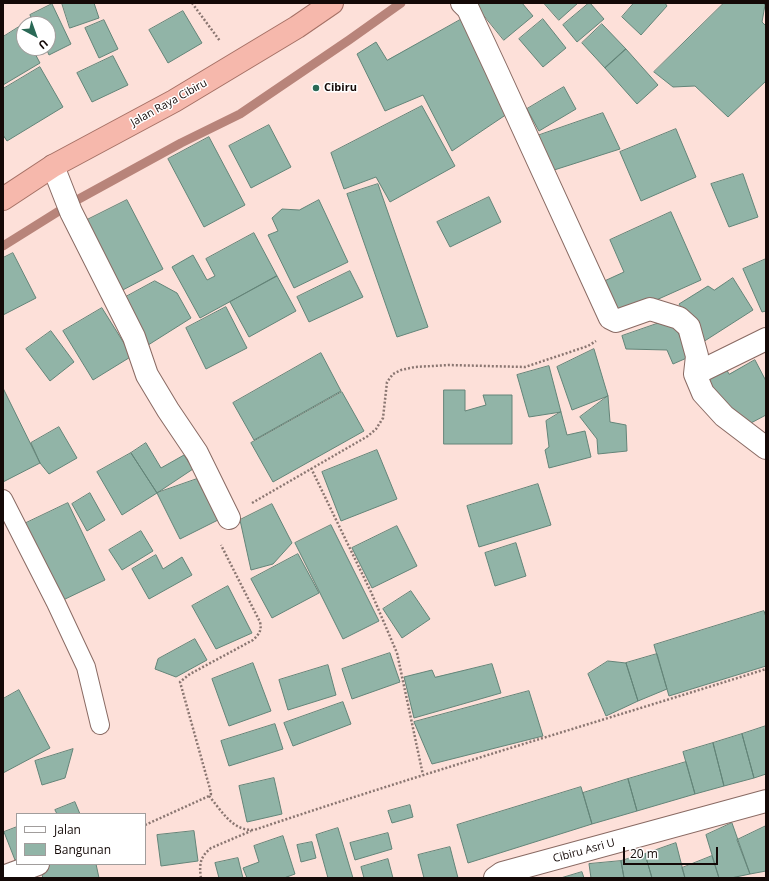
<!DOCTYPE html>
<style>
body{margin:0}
#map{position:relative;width:769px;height:881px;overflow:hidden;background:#fde0d9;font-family:"Open Sans",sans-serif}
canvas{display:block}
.frame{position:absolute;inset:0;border:4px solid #140907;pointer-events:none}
.legend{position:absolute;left:16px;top:813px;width:130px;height:52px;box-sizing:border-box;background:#fff;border:1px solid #a19d9c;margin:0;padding:5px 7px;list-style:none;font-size:12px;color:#140907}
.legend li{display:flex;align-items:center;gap:8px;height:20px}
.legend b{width:20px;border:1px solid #a19d9c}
.north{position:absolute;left:16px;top:16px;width:40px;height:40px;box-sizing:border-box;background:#fff;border:1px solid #a19d9c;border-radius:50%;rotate:139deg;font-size:11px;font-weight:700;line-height:16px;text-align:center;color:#140907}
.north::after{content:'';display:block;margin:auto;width:14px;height:18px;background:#2a6956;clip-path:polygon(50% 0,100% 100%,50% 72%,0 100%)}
.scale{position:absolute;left:623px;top:847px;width:95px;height:18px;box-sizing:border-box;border:2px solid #140907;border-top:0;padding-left:5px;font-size:12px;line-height:14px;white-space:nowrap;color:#140907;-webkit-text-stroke:3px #fff;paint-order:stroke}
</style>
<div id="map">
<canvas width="769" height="881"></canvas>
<div class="frame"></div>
<ul class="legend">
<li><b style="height:5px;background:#fff"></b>Jalan</li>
<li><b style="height:11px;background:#91b4a7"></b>Bangunan</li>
</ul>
<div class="north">U</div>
<div class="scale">20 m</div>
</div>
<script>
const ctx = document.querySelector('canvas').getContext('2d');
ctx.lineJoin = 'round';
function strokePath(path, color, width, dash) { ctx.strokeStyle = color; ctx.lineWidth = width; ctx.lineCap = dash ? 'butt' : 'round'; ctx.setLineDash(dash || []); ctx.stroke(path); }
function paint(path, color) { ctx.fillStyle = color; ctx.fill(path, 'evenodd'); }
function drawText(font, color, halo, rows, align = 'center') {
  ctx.font = font + ' "Open Sans",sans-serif'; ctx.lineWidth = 3; ctx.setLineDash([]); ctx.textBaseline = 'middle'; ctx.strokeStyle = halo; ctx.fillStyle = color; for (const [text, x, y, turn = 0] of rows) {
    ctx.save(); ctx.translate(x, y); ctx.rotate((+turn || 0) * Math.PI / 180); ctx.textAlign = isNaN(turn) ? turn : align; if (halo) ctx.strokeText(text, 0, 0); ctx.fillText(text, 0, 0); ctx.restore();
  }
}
const stream = new Path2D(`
 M77,200L181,143L240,114L349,40L401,3
 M3,246L59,211`);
const building = new Path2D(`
 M62,3H94L99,18L70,28Z
 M474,3H522L533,16L504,40Z
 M544,3H578L559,20Z
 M589,3H590L604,19L577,42L563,25Z
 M634,3H665L667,6L641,35L622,17Z
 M724,3H763L765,5L762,22L766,26V81L728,117L695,86L673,87L654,72Z
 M52,4L71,44L49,55L46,48H48V24H34L30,15Z
 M183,11L202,43L168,63L149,30Z
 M469,15L513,110L452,151L423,95L385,111L357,54L376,42L387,60Z
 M543,19L566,48L543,67L519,39Z
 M104,20L118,49L99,58L85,28Z
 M602,24L626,49L605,68L582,43Z
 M19,27L24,35V48H32L40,63L3,85V37Z
 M626,49L658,85L637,104L605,68Z
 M113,56L128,85L92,102L77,73Z
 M40,67L63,107L7,141L3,135V89Z
 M564,87L576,109L539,131L527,109Z
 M422,106L455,166L390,202L376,177L344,189L331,153Z
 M603,113L620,149L551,171L534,137Z
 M269,125L291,167L251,188L229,146Z
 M676,129L696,177L641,201L620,152Z
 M209,137L245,205L204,227L168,159Z
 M743,174L758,217L729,227L711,184Z
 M378,184L428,327L397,337L347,194Z
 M489,197L501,222L450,247L437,222Z
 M127,200L163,269L117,293L81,223Z
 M319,200L348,262L294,288L268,235L278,231L272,218L282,209L299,210Z
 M671,212L701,280L616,318L600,283L624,272L610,240Z
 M254,233L277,276L200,318L172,267L193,255L207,280L215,276L206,259Z
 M13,253L36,298L3,315V258Z
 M766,259V311L762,312L743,269Z
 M350,271L363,297L309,322L297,297Z
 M277,276L296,311L249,337L230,302Z
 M733,278L753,310L703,342L679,304L708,286L714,290Z
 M155,281L177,293L191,318L145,347L122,299Z
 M226,307L247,348L206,369L186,328Z
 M102,308L132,356L93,380L63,331Z
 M665,321L677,330L689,357L673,364L667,350L626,349L622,336Z
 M51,331L74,362L50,381L26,349Z
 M594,349L608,396L572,410L557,367Z
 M321,353L341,391L254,440L233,403Z
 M755,360L766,381V415L749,424L719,402L705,375L724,365L729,374Z
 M549,366L561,412L529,417L517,375Z
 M3,388L40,463L3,482Z
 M444,390H465V411L486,405L483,395H512V444H444Z
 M342,392L364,431L273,482L251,443Z
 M608,396L610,422L626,425L627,451L598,454L597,439L580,417Z
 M561,412L567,435L585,431L591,457L549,468L545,450L549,447L546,421Z
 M59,427L77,458L49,474L40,463L31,443Z
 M146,443L161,468L184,455L193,469L157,493L131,453Z
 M377,450L397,499L341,521L322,472Z
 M131,453L157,493L122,515L97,472Z
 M197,479L202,489L220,519L180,539L157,493Z
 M538,484L551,525L479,547L467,506Z
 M90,493L105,520L87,531L72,504Z
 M68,503L105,580L61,601L24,524Z
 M272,504L292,543L273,564L251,570L240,520Z
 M331,525L379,621L343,639L295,543Z
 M397,526L417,566L372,588L352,548Z
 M141,531L153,551L122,570L109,550Z
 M516,543L526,576L495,586L485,553Z
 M298,554L319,593L272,618L251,579Z
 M156,555L163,569L182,557L192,575L149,599L132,569Z
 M228,586L252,633L216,649L192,606Z
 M411,591L430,619L402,638L383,609Z
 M764,611L766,617V666L669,696L654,645Z
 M195,639L207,660L176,677L155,669L158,659Z
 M390,653L400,682L352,699L342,669Z
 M657,654L667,689L638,701L626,663Z
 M608,661L626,663L638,701L606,716L588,674Z
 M253,663L271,711L229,726L212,679Z
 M492,664L501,693L414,718L404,677L432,670L435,677Z
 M328,665L336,695L288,710L279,680Z
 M19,690L50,748L3,773V699Z
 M529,691L543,736L432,764L414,722Z
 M343,702L351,724L293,746L284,723Z
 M275,724L283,749L229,766L221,741Z
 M766,726V774L754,778L742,734Z
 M742,734L754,778L724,786L713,743Z
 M713,743L724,786L695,794L683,752Z
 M73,749L65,778L42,785L35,761Z
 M686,762L695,794L637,811L628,779Z
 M274,778L282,814L247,822L239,786Z
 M628,779L637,811L592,824L583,793Z
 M581,787L592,824L468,863L457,825Z
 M75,802L80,814H57L55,810Z
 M410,805L413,817L392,823L388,811Z
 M732,823L750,874L731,878H719L706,835Z
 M766,826V871L750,874L737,840Z
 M17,827V859L15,860L4,832Z
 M338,828L353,878H328L316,835Z
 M194,831L198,861L161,866L157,835Z
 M388,833L392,849L355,860L350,843Z
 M283,836L295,874L284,878H247L243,868L259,862L254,846Z
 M312,842L316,858L301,862L297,845Z
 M676,843L685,878H652L645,854Z
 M450,847L458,878H424L418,855Z
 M645,854L652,878H624L621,861Z
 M712,856L719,878H685L682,868Z
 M238,858L243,878H219L215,863Z
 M388,859L393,878H364L361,867Z
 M621,861L624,878H591L589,864Z
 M46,864H96L99,878H43L39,866Z
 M582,872L584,878H561Z`);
const path = new Path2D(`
 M192,3L220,41
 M311,468L371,592L397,653L423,775
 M252,503L368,436L376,429L383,418L387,382L393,374L401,370L415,367L449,365L525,367L588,346L596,341
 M209,796C222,811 232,831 254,830C423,773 595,723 766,669
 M145,825L209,796L211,794L210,789L180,682L190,674L253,640C259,634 262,631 260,622L221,545
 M201,878C199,864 200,857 211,848L251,831`);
const service = new Path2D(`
 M3,499L56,603L86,667L100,725`);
const minor = new Path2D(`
 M462,3L468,9L496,69L610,318L616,321L650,309L679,318L689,327L697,356L695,374L703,393L724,416L766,448
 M53,166L71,212L134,337L147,375L168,410L197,453L229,518
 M695,374L766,339
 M3,877L38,864
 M495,878L502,873L766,801`);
const trunk = new Path2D(`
 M3,199L53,166L174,101L297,27L332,3`);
const markers = [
 [316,88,4,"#2a6956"]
];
const poiNames = [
 ["Cibiru",324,88]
];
const streetNames = [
 ["Jalan Raya Cibiru",169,103,-29],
 ["Cibiru Asri U",584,851,-15]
];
strokePath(stream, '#b8847a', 9);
paint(building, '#91b4a7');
strokePath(building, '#638478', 1);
strokePath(service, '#896a63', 20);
strokePath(minor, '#896a63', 24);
strokePath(trunk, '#a57065', 24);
strokePath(path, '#8a7671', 2.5, [2, 2]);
strokePath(service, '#fff', 18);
strokePath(minor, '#fff', 22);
strokePath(trunk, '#f6b8ac', 22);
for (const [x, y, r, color] of markers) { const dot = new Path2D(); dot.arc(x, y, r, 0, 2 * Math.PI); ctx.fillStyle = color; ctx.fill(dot); strokePath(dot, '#fff', 1.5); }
drawText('bold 11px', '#140907', '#fff', poiNames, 'left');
drawText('11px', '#140907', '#fff', streetNames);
</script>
